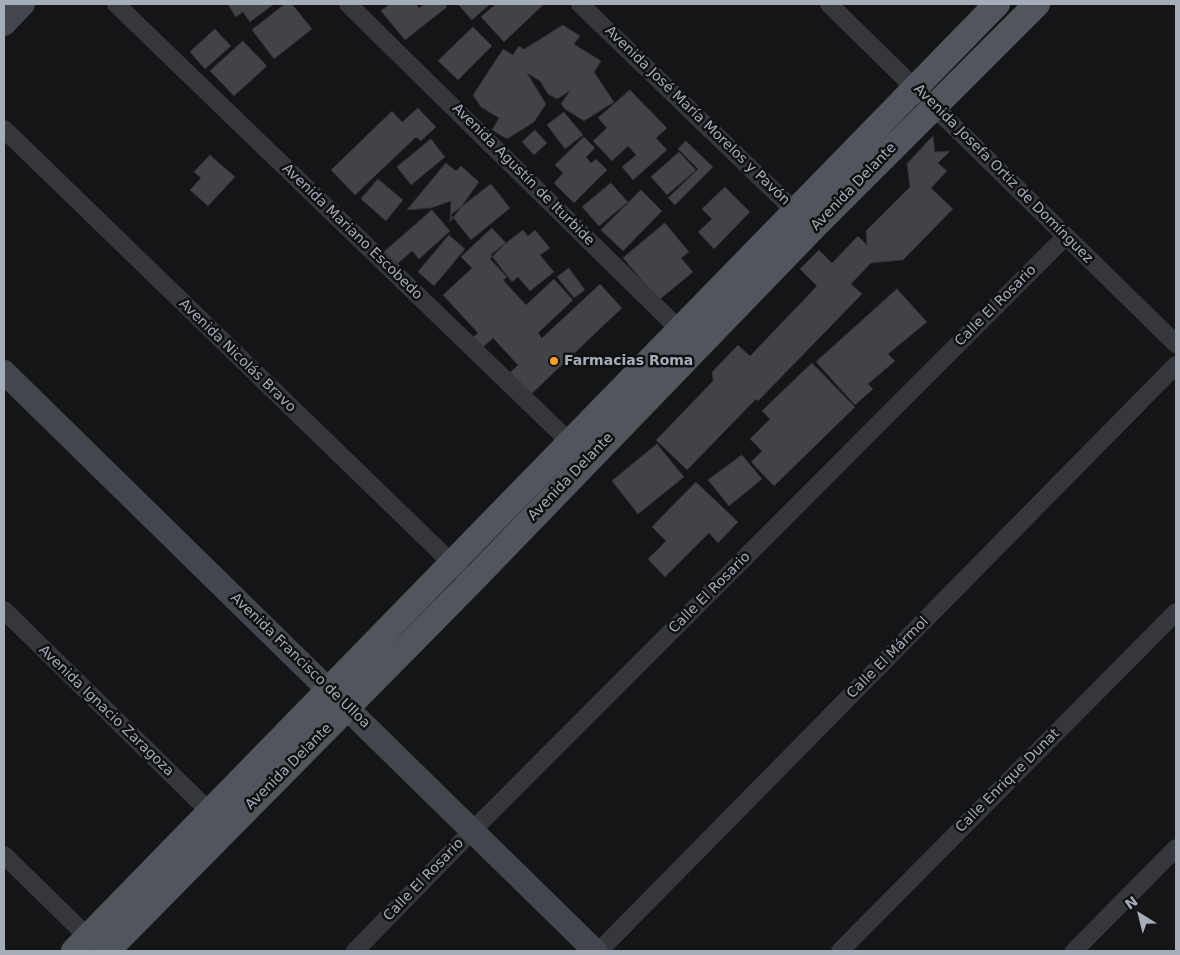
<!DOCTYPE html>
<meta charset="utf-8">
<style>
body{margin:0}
#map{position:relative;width:1180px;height:955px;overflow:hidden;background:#151517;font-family:"DejaVu Sans",sans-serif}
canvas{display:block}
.frame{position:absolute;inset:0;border:5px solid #a5adb9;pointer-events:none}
.north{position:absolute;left:1115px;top:890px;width:50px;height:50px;-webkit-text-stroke:4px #101012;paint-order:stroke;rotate:324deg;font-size:14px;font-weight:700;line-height:20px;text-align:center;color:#a5adb9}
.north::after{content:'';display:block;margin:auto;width:18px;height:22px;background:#a5adb9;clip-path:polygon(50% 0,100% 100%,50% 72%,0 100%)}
</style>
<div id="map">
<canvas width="1180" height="955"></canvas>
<div class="frame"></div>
<div class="north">N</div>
</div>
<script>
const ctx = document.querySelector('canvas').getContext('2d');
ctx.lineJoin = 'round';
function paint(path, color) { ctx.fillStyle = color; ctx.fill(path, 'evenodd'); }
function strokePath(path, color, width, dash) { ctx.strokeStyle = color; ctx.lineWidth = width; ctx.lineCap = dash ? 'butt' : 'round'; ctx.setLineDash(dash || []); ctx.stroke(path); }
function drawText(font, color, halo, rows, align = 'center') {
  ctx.font = font + ' "DejaVu Sans",sans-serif'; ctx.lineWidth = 5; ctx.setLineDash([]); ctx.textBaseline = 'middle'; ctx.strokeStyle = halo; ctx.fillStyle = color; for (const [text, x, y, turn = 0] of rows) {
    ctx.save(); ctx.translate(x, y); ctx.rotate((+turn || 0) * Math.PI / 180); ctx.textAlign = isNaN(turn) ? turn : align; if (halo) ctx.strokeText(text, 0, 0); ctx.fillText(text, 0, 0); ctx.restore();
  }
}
const building = new Path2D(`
 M228,4H274L250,22L243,12L236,17Z
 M285,4H292L312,29L274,59L252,30Z
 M390,4H416L419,8L425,4H445L447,7L405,40L381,11Z
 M458,4H490L472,20Z
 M496,4H542L543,5L504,42L481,17Z
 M563,25L580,36L574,44L601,61L594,72L614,102L584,121L565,109L561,104L570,91L557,99L548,94L540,81L527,73L546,104L534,122L507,139L492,130L499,118L481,107L473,95L503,49L513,55L519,46L524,49Z
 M473,27L492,46L458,80L438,61Z
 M215,29L231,46L205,69L190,52Z
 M243,41L267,66L234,96L210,71Z
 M630,90L667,128L656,138L667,150L633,180L622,167L636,155L628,146L612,161L593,141L607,128L598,118Z
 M418,108L436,127L421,141L416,137L355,195L331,170L392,111L402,122Z
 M564,112L583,135L565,149L547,125Z
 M535,130L547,143L534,155L522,142Z
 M933,136L935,152L950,151L938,163L947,171L931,188L953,209L903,260L871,263L851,284L862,294L758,401L756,399L687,470L656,440L713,381L712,372L738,345L750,356L817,286L800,269L819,250L832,263L858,236L867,245L866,231L910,187L907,164Z
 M584,137L595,148L586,157L591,163L596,159L607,170L574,203L554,183L563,173L555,165Z
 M431,139L445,157L411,185L397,167Z
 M686,141L713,167L675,205L668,198L698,169L678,149Z
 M679,152L696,170L667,195L651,177Z
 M210,155L235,177L208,206L190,190L201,178L194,172Z
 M446,163L456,171L461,166L479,182L450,222L451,201L431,208L407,210Z
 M378,179L403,200L386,221L361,199Z
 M611,183L628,202L599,226L582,207Z
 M491,184L510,208L471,240L451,215Z
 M725,187L750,212L714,249L698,232L712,219L702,209Z
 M641,190L662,211L623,251L601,230Z
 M432,210L450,231L419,259L412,251L396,265L384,252Z
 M665,223L689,252L681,258L693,272L659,300L623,258Z
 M492,228L506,243L490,259L507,277L503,280L526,305L554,279L573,300L538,333L542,338L600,284L622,308L526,399L505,377L518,365L493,338L482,348L472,338L478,333L443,295L472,268L461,257Z
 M523,230L528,236L535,230L550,248L540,255L554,272L530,291L518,277L512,282L491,255Z
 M449,235L465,249L434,286L418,272Z
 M569,268L585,290L574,298L557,277Z
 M897,289L927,322L888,354L895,361L868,384L873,389L855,405L816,362Z
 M812,363L855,407L774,486L751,462L762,451L750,439L770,419L762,411Z
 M657,444L684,477L638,514L612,481Z
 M742,455L762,479L729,506L708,480Z
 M696,482L738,522L718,543L709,533L665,577L648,559L666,541L652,527Z`);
const street = new Path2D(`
 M116,4L577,449
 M348,4L686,336
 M580,4L802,218
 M829,4L1176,344
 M4,129L460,571
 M4,610L209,811
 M4,855L95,944
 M355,951L472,831L1066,236
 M599,951L1176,365
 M840,951L1176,612
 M1074,951L1176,848`);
const secondary = new Path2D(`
 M4,24L23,4
 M4,372L595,951`);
const primary = new Path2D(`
 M74,951L997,4
 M107,951L471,582L813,228L1037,4`);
const markers = [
 [554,361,5,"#ff9f25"]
];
const streetNames = [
 ["Avenida José María Morelos y Pavón",697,116,44],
 ["Avenida Josefa Ortiz de Domínguez",1003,174,45],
 ["Avenida Agustín de Iturbide",523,175,45],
 ["Avenida Delante",854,187,-46],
 ["Avenida Mariano Escobedo",352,232,44],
 ["Calle El Rosario",996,306,-45],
 ["Avenida Nicolás Bravo",237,356,44],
 ["Avenida Delante",571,477,-46],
 ["Calle El Rosario",710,593,-45],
 ["Calle El Mármol",888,658,-45],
 ["Avenida Francisco de Ulloa",300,661,44],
 ["Avenida Ignacio Zaragoza",106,711,44],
 ["Avenida Delante",289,767,-45],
 ["Calle Enrique Dunat",1008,781,-45],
 ["Calle El Rosario",424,880,-46]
];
const poiNames = [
 ["Farmacias Roma",564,361]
];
paint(building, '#414347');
strokePath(building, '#2f2f33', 1);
strokePath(street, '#35373c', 18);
strokePath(secondary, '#43474d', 24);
strokePath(primary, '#51555c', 26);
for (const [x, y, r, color] of markers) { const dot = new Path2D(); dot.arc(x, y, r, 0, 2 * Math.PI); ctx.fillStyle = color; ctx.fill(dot); strokePath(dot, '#101012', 2); }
drawText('14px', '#a5adb9', '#101012', streetNames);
drawText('bold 14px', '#a5adb9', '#101012', poiNames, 'left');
</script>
